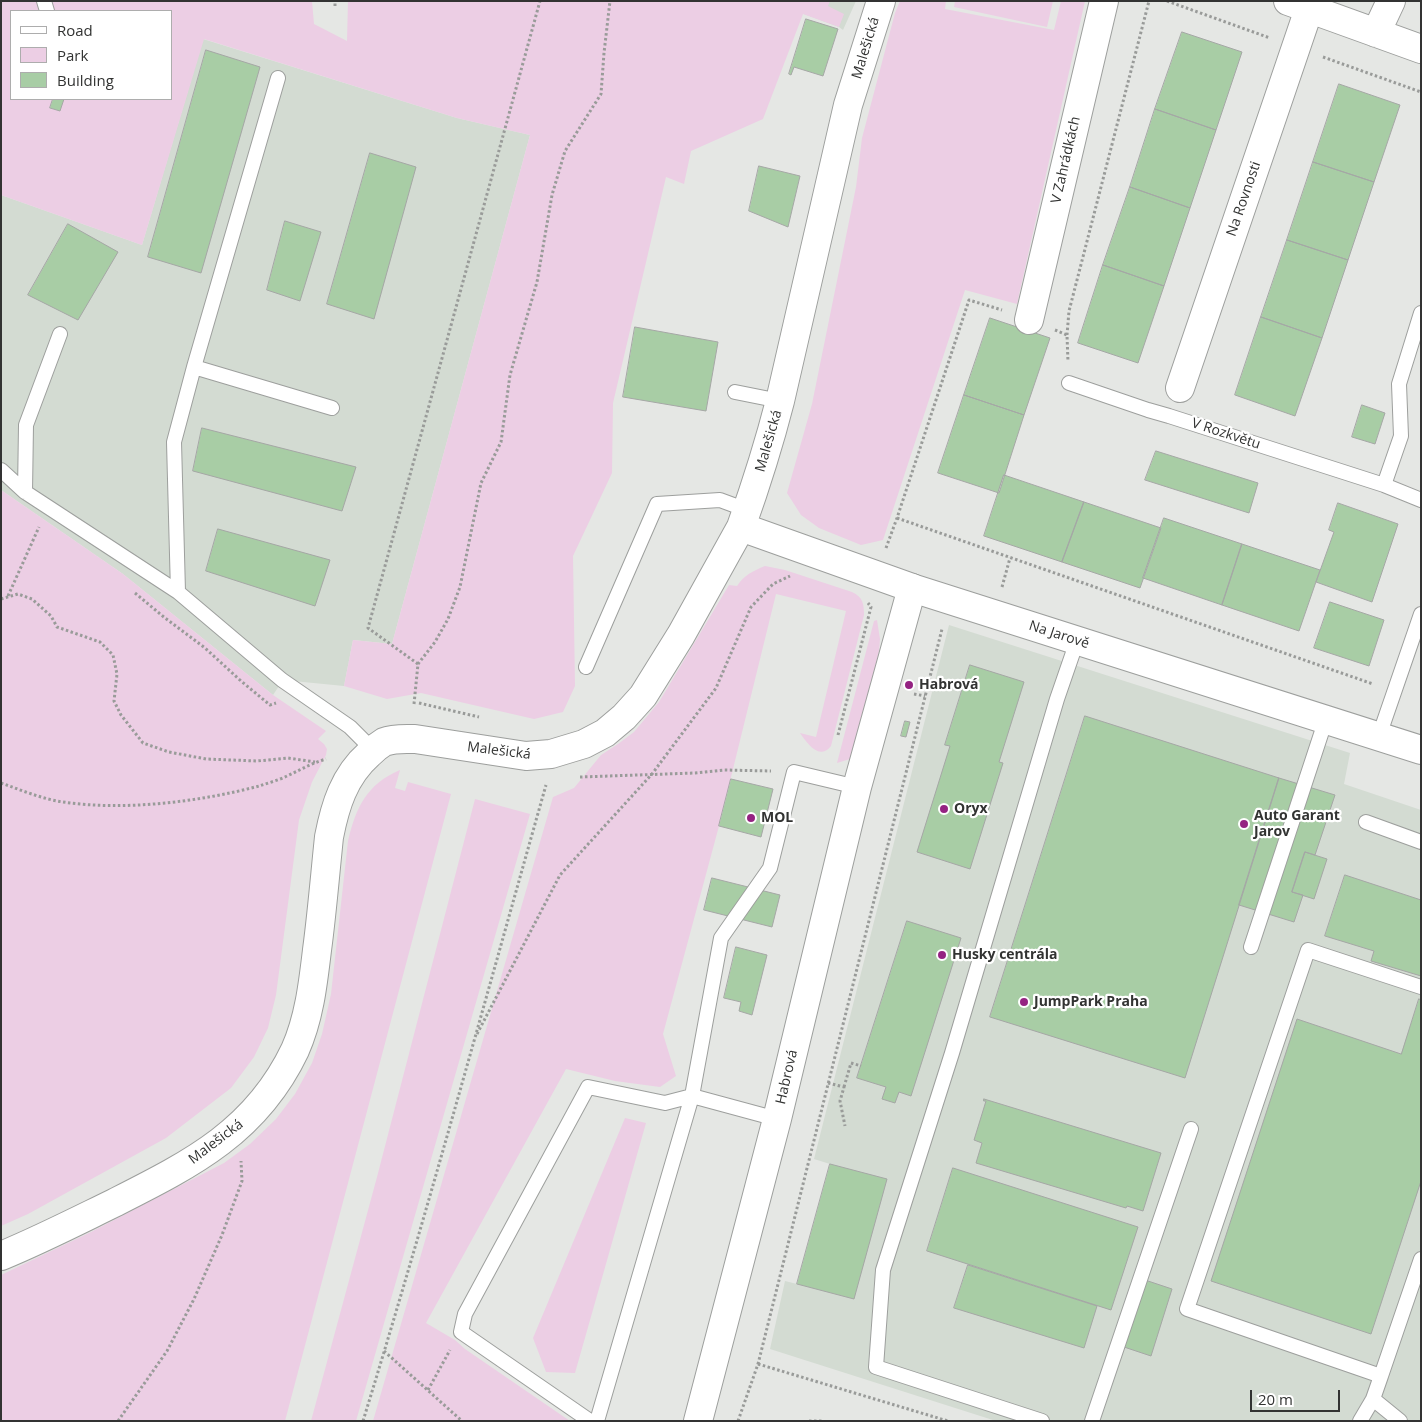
<!DOCTYPE html>
<meta charset="utf-8">
<style>
body{margin:0}
#map{position:relative;width:1422px;height:1422px;overflow:hidden;background:#e5e7e4;font-family:"Open Sans",sans-serif}
canvas{display:block}
.frame{position:absolute;inset:0;border:2px solid #323332;pointer-events:none}
.legend{position:absolute;left:10px;top:10px;width:162px;height:90px;box-sizing:border-box;background:#fff;border:1px solid #adadad;margin:0;padding:6px 9px;list-style:none;font-size:15px;color:#323332}
.legend li{display:flex;align-items:center;gap:10px;height:25px}
.legend b{width:25px;border:1px solid #adadad}
.scale{position:absolute;left:1250px;top:1390px;width:90px;height:22px;box-sizing:border-box;border:2px solid #323332;border-top:0;padding-left:6px;font-size:15px;line-height:18px;white-space:nowrap;color:#323332;-webkit-text-stroke:4px #fff;paint-order:stroke}
</style>
<div id="map">
<canvas width="1422" height="1422"></canvas>
<div class="frame"></div>
<ul class="legend">
<li><b style="height:6px;background:#fff"></b>Road</li>
<li><b style="height:14px;background:#eccee4"></b>Park</li>
<li><b style="height:14px;background:#a8cda5"></b>Building</li>
</ul>
<div class="scale">20 m</div>
</div>
<script>
const ctx = document.querySelector('canvas').getContext('2d');
ctx.lineJoin = 'round';
function paint(path, color) { ctx.fillStyle = color; ctx.fill(path, 'evenodd'); }
function strokePath(path, color, width, dash) { ctx.strokeStyle = color; ctx.lineWidth = width; ctx.lineCap = dash ? 'butt' : 'round'; ctx.setLineDash(dash || []); ctx.stroke(path); }
function drawText(font, color, halo, rows, align = 'center') {
  ctx.font = font + ' "Open Sans",sans-serif'; ctx.lineWidth = 4.5; ctx.setLineDash([]); ctx.textBaseline = 'middle'; ctx.strokeStyle = halo; ctx.fillStyle = color; for (const [text, x, y, turn = 0] of rows) {
    ctx.save(); ctx.translate(x, y); ctx.rotate((+turn || 0) * Math.PI / 180); ctx.textAlign = isNaN(turn) ? turn : align; if (halo) ctx.strokeText(text, 0, 0); ctx.fillText(text, 0, 0); ctx.restore();
  }
}
const built = new Path2D(`
 M769,1H856L843,30L839,27Z
 M203,39L457,118L530,135L392,644L353,640L344,686L283,680L273,695L123,574L1,490V195L142,245Z
 M949,625L1350,753L1344,784L1421,810V1421H996L770,1349L785,1281L797,1284L830,1164L814,1159Z`);
const green = new Path2D(`
 M1,1H312L314,24L347,41L348,1H830L828,6L844,14L839,27L803,14L763,119L691,151L684,184L666,177L613,403L612,473L573,556L575,686L563,712L534,719L421,693L387,699L344,686L353,640L392,644L530,135L457,118L204,39L142,245L1,195ZM11,11H171V99H64L60,111L50,108L53,99H11Z
 M900,1H946L945,9L1054,30L1061,1H1085L1017,304L965,290L883,540L861,545L819,528L801,515L787,493L812,404L856,187L862,138L895,13Z
 M955,1H1053L1047,27L954,7Z
 M1,490L123,574L273,695L326,731L318,739L324,744L327,749L326,755L312,782L299,820L276,995L268,1028L254,1057L231,1088L166,1138L28,1214L1,1226Z
 M765,566L785,570L852,592C863,597 864,604 864,615L831,746C819,761 807,743 800,733L816,737L846,611L776,594L719,826L663,1034L676,1076L660,1087L615,1081L566,1069L426,1323L455,1340L465,1349L570,1421H373L553,797L574,788L601,755L618,744L634,732L659,702L729,585L737,586C744,575 753,571 765,566Z
 M877,620L880,639L879,651L854,755L850,759L837,763L874,621Z
 M400,770L395,788L405,791L408,782L451,794L285,1421H1V1275L89,1233L224,1163L250,1144L276,1119L295,1094L312,1063L322,1034L331,994L348,841C356,807 367,784 400,770Z
 M475,799L530,814L356,1421H311L377,1177Z
 M625,1118L646,1123L575,1373L546,1372L533,1338Z`);
const building = new Path2D(`
 M806,19L838,29L823,76L794,67L791,75L789,74Z
 M1182,32L1242,52L1216,130L1155,109Z
 M206,50L260,67L201,273L148,257Z
 M1339,84L1400,105L1374,182L1313,162Z
 M53,99H64L60,111L50,108Z
 M1155,109L1216,130L1190,208L1130,187Z
 M370,153L416,167L374,319L327,304Z
 M1313,162L1374,182L1348,260L1287,240Z
 M759,166L800,176L788,227L749,211Z
 M1130,187L1190,208L1164,286L1103,265Z
 M285,221L321,232L300,301L267,290Z
 M68,224L118,252L78,320L28,295Z
 M1287,240L1348,260L1322,338L1261,317Z
 M1103,265L1164,286L1138,363L1078,343Z
 M1261,317L1322,338L1295,416L1235,395Z
 M990,318L1050,338L1024,415L964,395Z
 M635,327L718,342L706,411L623,397Z
 M964,395L1024,415L999,493L938,473Z
 M1362,405L1385,413L1375,444L1352,437Z
 M202,428L356,467L342,511L193,471Z
 M1156,451L1258,483L1249,513L1145,480Z
 M1004,475L1084,502L1062,562L984,536Z
 M1084,502L1161,528L1140,588L1062,562Z
 M1338,503L1398,524L1372,602L1316,582L1334,532L1329,530Z
 M1164,518L1242,544L1222,605L1143,578Z
 M218,529L330,560L315,606L206,571Z
 M1242,544L1320,570L1299,631L1222,605Z
 M1330,602L1384,620L1369,666L1314,648Z
 M970,665L1024,682L999,762L1003,763L970,869L917,852L950,746L945,745Z
 M1085,716L1279,778L1185,1078L990,1017Z
 M905,721L910,722L906,737L901,736Z
 M1279,778L1335,795L1315,855L1305,852L1292,892L1303,895L1294,922L1239,905Z
 M731,779L773,789L761,837L719,826Z
 M1305,852L1327,859L1314,899L1292,892Z
 M1345,875L1421,900V976L1371,961L1374,951L1325,936Z
 M712,878L780,895L772,927L704,910Z
 M907,921L961,938L911,1096L899,1092L895,1103L882,1099L886,1087L857,1078Z
 M736,947L767,955L752,1015L739,1011L741,1002L724,998Z
 M1419,999L1421,1000V1181L1371,1334L1211,1281L1297,1019L1401,1054Z
 M984,1099L1161,1153L1143,1211L1127,1206L1126,1208L976,1163L982,1143L974,1140L986,1101H984Z
 M830,1164L887,1179L854,1299L797,1284Z
 M953,1168L1138,1227L1111,1310L927,1251Z
 M968,1265L1097,1306L1084,1348L954,1308Z
 M1145,1280L1172,1289L1151,1356L1124,1347Z`);
const path = new Path2D(`
 M1167,1L1270,38
 M335,6V1
 M1323,57L1421,92
 M1055,330L1067,335L1068,362
 M1067,335L1069,311L1149,1
 M897,518L1373,684
 M886,548L897,518L969,300L1002,310
 M1002,587L1010,558
 M135,593L165,618L205,648L241,681L270,705L276,703
 M8,596L39,527
 M1,599L18,594L32,599L51,616L57,627L100,642L113,655L117,674L114,701L121,715L143,743L169,752L206,759L257,761L288,758L315,762
 M418,664L368,628L540,1
 M914,694L925,696
 M419,703L479,717
 M414,704L418,664L435,642L448,619L460,587L481,483L501,442L510,375L537,282L552,195L565,151L601,94L604,53L610,1
 M838,735L871,607L868,603
 M580,777L695,773L724,770L771,771
 M1,783C21,790 42,799 63,802C124,811 199,802 259,786C268,783 279,780 287,776C300,770 312,763 326,759
 M477,1034L560,875L652,774L716,688L751,607L773,584L790,576
 M828,1083L844,1087L840,1101L845,1126
 M844,1087L851,1063L861,1066
 M384,1351L462,1421
 M758,1364L948,1421
 M428,1390L450,1350
 M118,1421L167,1351L194,1299L222,1235L242,1181L241,1161
 M363,1421C428,1210 486,997 546,785
 M738,1421L758,1364L942,629
 M809,1421H822`);
const lane = new Path2D(`
 M44,1L47,11
 M278,78L194,367L174,442L178,592L282,680L350,727L373,750
 M60,334L26,425L25,492L178,592
 M194,367L332,408
 M1069,383L1148,410L1169,416L1384,485L1421,500
 M735,392L780,401
 M1,470L25,492
 M1384,485L1401,436L1399,384L1421,313
 M586,667L657,504L720,500L747,510
 M1379,736L1421,614
 M1366,822L1421,842
 M1251,947L1326,719
 M1421,987L1308,950L1187,1309L1381,1376L1421,1259
 M1373,1399L1400,1421
 M590,1421L461,1332L465,1314L588,1087L665,1103L692,1096L777,1119
 M597,1421L692,1096L721,938L770,868L794,772L857,787
 M1042,1421L876,1367L883,1270L952,1053L1057,699L1077,641
 M1092,1421L1191,1129
 M1360,1421L1373,1399L1381,1376`);
const street = new Path2D(`
 M1288,1L1421,49
 M1376,33L1391,1
 M1029,320L1104,1
 M1180,388L1309,9
 M698,1421L777,1119L857,787L912,588`);
const secondary = new Path2D(`
 M741,527L912,588L1421,750
 M1,1256C40,1240 77,1221 114,1203C191,1164 256,1132 295,1050C309,1019 313,984 317,950C322,913 325,875 329,837C335,806 344,776 369,754C373,750 379,745 384,742C394,738 405,739 415,739L526,756L551,754L584,744L605,733L624,717L643,696L681,635L741,527C756,485 769,444 780,401L848,105L881,1`);
const markers = [
 [909,685,5,"#952382"],
 [944,809,5,"#952382"],
 [751,818,5,"#952382"],
 [1244,824,5,"#952382"],
 [942,955,5,"#952382"],
 [1024,1002,5,"#952382"]
];
const streetNames = [
 ["Malešická",866,48,-73],
 ["V Zahrádkách",1066,160,-77],
 ["Na Rovnosti",1244,199,-71],
 ["V Rozkvětu",1226,434,18],
 ["Malešická",769,441,-74],
 ["Na Jarově",1059,635,18],
 ["Malešická",499,751,7],
 ["Habrová",787,1077,-77],
 ["Malešická",216,1142,-37]
];
const poiNames = [
 ["Habrová",919,685],
 ["Oryx",954,809],
 ["Auto Garant",1254,816],
 ["Jarov",1254,832],
 ["MOL",761,818],
 ["Husky centrála",952,955],
 ["JumpPark Praha",1034,1002]
];
paint(built, '#d3dbd2');
paint(green, '#eccee4');
paint(building, '#a8cda5');
strokePath(building, '#a5a7a5', 1);
strokePath(lane, '#9d9f9d', 16);
strokePath(street, '#9d9f9d', 30);
strokePath(secondary, '#9d9f9d', 30);
strokePath(path, '#999b99', 3, [2.5, 2.5]);
strokePath(lane, '#fff', 14);
strokePath(street, '#fff', 28);
strokePath(secondary, '#fff', 28);
for (const [x, y, r, color] of markers) { const dot = new Path2D(); dot.arc(x, y, r, 0, 2 * Math.PI); ctx.fillStyle = color; ctx.fill(dot); strokePath(dot, '#fff', 2); }
drawText('14px', '#323332', '#fff', streetNames);
drawText('bold 14px', '#323332', '#fff', poiNames, 'left');
</script>
